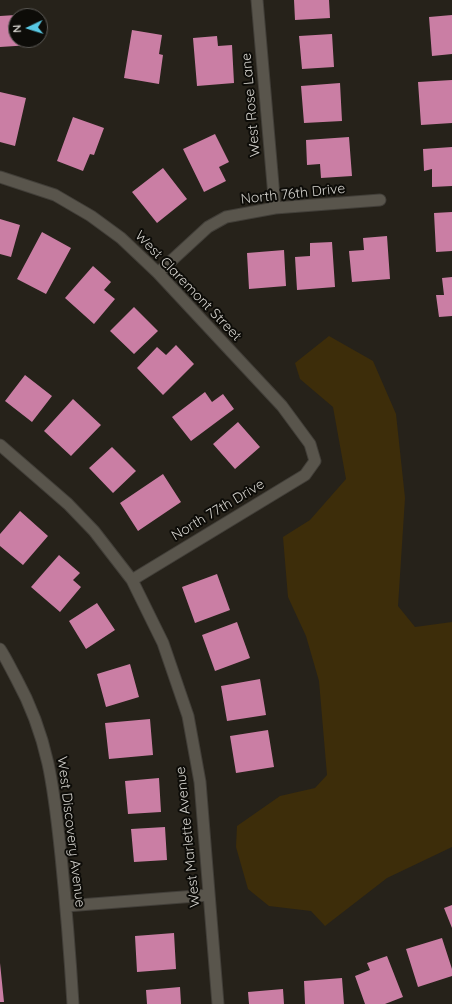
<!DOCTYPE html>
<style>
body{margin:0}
#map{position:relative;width:452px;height:1004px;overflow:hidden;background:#26221a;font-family:Quicksand,sans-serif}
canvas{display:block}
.north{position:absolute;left:8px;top:8px;width:40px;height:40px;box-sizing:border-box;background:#0d0c08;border:1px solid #5d5b57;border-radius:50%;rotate:266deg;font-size:11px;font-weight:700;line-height:16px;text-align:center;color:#d4d2cd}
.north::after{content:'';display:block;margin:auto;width:14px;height:18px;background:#58c9e4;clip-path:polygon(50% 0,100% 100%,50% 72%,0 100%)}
</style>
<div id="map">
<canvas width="452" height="1004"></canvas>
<div class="north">N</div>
</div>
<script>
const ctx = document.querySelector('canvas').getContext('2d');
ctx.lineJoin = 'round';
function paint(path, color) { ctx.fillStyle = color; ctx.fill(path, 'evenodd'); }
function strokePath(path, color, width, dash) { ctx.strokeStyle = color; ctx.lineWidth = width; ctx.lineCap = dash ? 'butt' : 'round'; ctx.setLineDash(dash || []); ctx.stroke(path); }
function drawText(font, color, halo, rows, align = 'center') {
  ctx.font = font + ' Quicksand,sans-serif'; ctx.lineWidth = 4; ctx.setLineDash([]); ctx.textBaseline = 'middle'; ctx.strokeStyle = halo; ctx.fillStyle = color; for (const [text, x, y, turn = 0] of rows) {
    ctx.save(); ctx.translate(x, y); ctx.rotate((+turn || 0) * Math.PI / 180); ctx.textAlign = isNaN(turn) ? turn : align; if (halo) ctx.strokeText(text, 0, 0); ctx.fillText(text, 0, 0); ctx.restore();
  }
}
const green = new Path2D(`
 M329,336L373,361L396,414L405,498L398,606L415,627L452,622V847L387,878L325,926L311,911L269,906L248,889L236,847L237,826L280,796L315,788L327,775L319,681L306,636L288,597L283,537L310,520L346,479L333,407L300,379L295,363Z`);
const building = new Path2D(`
 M294,0H329L330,18L295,20Z
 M16,15V40H30L31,45L0,47V16Z
 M452,15V54L432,56L429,17Z
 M132,30L162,35L159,54L163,55L159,84L124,78Z
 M332,34L334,67L302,69L299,36Z
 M217,36L218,46L232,45L234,83L197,86L193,38Z
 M452,80V123L421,125L418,82Z
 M340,83L342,121L304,123L301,86Z
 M0,92L26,98L15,146L0,142Z
 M73,117L104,128L94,155L90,154L83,171L57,161Z
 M215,134L229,162L219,167L226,181L204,192L183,149Z
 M349,137L352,176L321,178L320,164L307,165L306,140Z
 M452,147V186L432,187V169L424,171L423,149Z
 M163,168L187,199L157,223L132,192Z
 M452,212V251L436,252L434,213Z
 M0,219L20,225L11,257L0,254Z
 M42,232L71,248L46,294L17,279Z
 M387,236L390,279L352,282L349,251L364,250L363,238Z
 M332,242L335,287L297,290L295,257L310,256V243Z
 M284,250L286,286L249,289L247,253Z
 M93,266L111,282L104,290L115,299L94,324L65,298Z
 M452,277V316L439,317L436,295H444L442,278Z
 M134,307L158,331L134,354L110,331Z
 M176,345L194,364L163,395L137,368L157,347L166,355Z
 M25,375L52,396L32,422L5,401Z
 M205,392L212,402L223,394L234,409L191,441L172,417Z
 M73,399L101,425L71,456L44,431Z
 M238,422L260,447L235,469L213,444Z
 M112,447L136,471L113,493L89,468Z
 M163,474L181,502L138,531L120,503Z
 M20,511L48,536L23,565L0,546V534Z
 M59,555L80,573L73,580L81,587L60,612L31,587Z
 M217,574L230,610L195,623L182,587Z
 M97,603L115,630L86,649L69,621Z
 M237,622L250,658L215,671L202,635Z
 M130,664L139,697L106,707L97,674Z
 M260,679L266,715L227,721L221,686Z
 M150,719L153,755L109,759L105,723Z
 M268,730L274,767L236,773L230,736Z
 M159,778L161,812L128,814L125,781Z
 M165,827L167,860L134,862L131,829Z
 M452,905V928L444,908Z
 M174,933L176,969L137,972L135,936Z
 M442,938L452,969V976L418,987L406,949Z
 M387,956L403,997L385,1004H365L355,976L370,970L367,963Z
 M0,963L4,1002H0Z
 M342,978L344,1004H305L304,981Z
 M180,987L181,1004H147L146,990Z
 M283,989L284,1004H249L248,992Z`);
const minor = new Path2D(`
 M257,0L275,208
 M0,177L55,195L91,216L121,238L158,273L282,406L310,444L315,461L305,475L132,580
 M158,273L208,227L226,217L275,208L380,200
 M0,445L68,504L94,531L132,580L163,643L188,716L200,782L218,1004
 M0,649C6,658 11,669 16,678C49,738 54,790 61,856C66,905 70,955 73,1004
 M66,906L209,895`);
const streetNames = [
 ["West Rose Lane",251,105,-95],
 ["North 76th Drive",293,194,-6],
 ["West Claremont Street",188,286,46],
 ["North 77th Drive",218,510,-31],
 ["West Discovery Avenue",71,832,83],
 ["West Marlette Avenue",188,837,-96]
];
paint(green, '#3d2d0a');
paint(building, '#ca7ea4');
strokePath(minor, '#423f39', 13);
strokePath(minor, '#59554c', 11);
drawText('14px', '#d4d2cd', '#0d0c08', streetNames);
</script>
